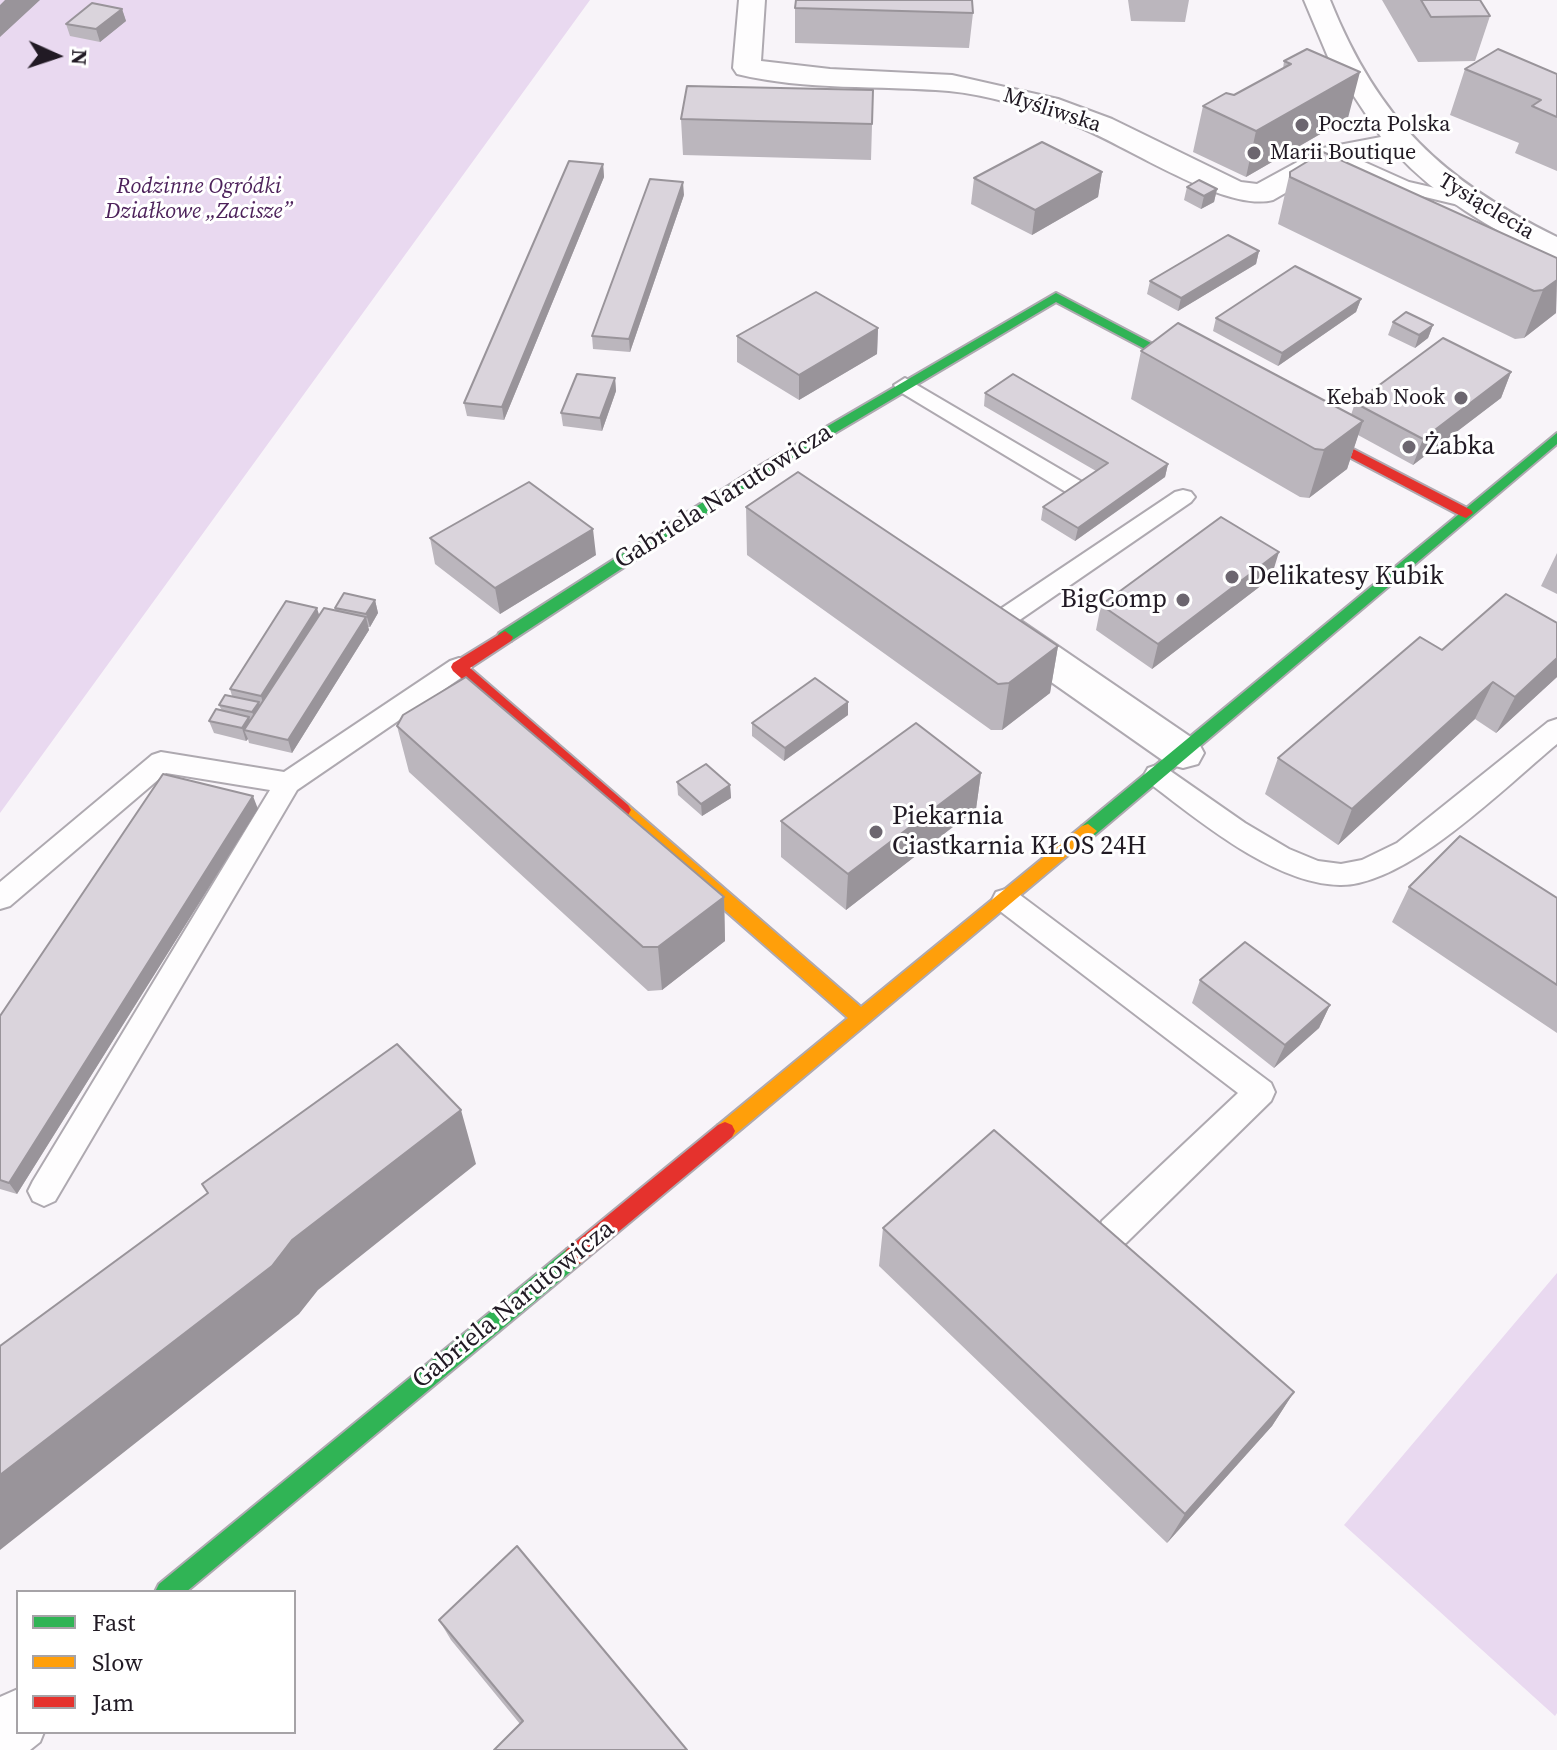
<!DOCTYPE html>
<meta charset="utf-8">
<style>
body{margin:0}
#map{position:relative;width:1557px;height:1750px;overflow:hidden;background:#f8f4f9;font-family:"Source Serif 4",serif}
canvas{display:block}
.legend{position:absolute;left:16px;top:1590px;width:280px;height:144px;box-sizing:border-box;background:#fff;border:2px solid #a6a3a7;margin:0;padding:10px 14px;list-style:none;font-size:24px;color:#211a24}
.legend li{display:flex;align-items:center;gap:16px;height:40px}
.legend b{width:40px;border:2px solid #a6a3a7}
.north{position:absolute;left:16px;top:16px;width:80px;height:80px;-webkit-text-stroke:6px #fff;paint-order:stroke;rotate:93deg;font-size:22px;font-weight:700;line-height:32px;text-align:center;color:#211a24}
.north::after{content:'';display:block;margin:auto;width:28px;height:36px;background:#211a24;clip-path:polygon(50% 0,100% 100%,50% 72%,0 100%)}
</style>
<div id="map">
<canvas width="1557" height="1750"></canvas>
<ul class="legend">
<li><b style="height:10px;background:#30b455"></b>Fast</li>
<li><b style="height:10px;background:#ff9f0a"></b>Slow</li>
<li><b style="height:10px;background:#e5322d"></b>Jam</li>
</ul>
<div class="north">N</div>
</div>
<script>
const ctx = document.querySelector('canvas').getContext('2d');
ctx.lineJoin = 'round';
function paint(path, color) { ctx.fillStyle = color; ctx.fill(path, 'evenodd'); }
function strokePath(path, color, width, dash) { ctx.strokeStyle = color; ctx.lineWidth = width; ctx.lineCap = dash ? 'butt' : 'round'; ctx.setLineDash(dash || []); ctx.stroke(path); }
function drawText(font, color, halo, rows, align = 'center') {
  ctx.font = font + ' "Source Serif 4",serif'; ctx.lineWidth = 6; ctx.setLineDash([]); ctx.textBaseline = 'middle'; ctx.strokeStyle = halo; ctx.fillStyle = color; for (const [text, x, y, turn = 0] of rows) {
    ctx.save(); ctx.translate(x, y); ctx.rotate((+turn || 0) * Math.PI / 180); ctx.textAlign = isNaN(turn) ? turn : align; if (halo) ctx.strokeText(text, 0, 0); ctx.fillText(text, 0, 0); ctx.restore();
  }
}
const green = new Path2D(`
 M0,0H590L0,813Z
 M1557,1273V1713L1555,1716L1344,1525Z`);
const lane = new Path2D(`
 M1333,148L1409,182L1474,197L1477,201L1467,207L1396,190L1326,158L1324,154L1326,150Z
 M905,378L1082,482L1085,487L1082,492H1066L897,390L894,385Z
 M1183,490L1191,492L1195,497L1191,502L1005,630L996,633L987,630L984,624L987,618L1175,492Z
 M459,658L468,661L472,667L468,673L297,790L55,1201L44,1206L33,1201L28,1191L33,1181L270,790L166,773L10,906L0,909V882L152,755L161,752L284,772L450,661Z
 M1557,719V744C1506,786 1407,886 1340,885C1274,884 1198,820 1148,782L1144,775L1148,768L1157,765L1166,768L1245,823L1289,849L1318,861L1341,864L1362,860L1397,843L1548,722Z
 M1006,889L1016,892L1271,1083L1275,1092L1271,1101L1126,1243L1114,1247L1102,1243L1098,1232L1102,1221L1238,1093L996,908L992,900L996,892Z`);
const street = new Path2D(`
 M739,0H765L761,61L830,69L952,75L1058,99L1112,119L1241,182L1257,184L1323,148L1381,137L1328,57L1304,0H1330C1378,120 1443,181 1557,237V258L1546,256C1489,227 1438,199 1395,152L1341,161L1273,200C1224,213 1122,142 1072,124C1034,109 990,95 949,91C879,85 806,91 737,74L733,68Z
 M1004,615L1018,619L1198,742L1204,753L1198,764L1183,768L1168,764L990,639L985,629L990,619Z
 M18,1689V1732H44L40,1742L30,1750H0V1697Z`);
const fast = new Path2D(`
 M1056,293L1208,373L1206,376H1196L1056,302L771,471L511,641H499L497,637L499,633L761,465Z
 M1557,433V444L1094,836H1082L1079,831L1082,826Z
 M574,1246L581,1249L585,1256L581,1263L186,1592H155L159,1584L567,1249Z`);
const slow = new Path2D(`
 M622,803L628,805L861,1007L1082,826L1088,824L1097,831L732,1137L725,1140L718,1137L715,1131L718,1125L848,1018L616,815L613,810L616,805Z`);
const jam = new Path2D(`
 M1301,422L1471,510L1473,513L1466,518L1461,516L1296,429L1294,426Z
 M505,631L513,637L511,641L470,668L628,805L631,810L628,815H616L453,671L451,667L453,663Z
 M725,1122L732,1125L735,1131L732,1137L581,1263L574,1266L567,1263L563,1256L567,1249L718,1125Z`);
const wall = new Path2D(`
 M1128,0H1189L1185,22L1131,21Z
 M1382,0H1480L1490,16L1475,61L1418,62Z
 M795,8L973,13L969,48L795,43Z
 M122,9L126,21L100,42L70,36L66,24Z
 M1307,49L1348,118L1246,177L1193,152L1203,106L1234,95L1283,69L1284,61Z
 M1465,69L1557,74V171L1515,153L1519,143L1450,115Z
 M873,90L871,160L683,155L681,119Z
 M603,164L604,177L504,420L467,416L464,403Z
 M1102,172L1098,197L1032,235L971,204L974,178Z
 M1290,172L1557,258L1556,313L1524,338L1515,339L1278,224Z
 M1187,187L1217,189L1214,202L1201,209L1184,200Z
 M684,195L630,352L593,349L592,336Z
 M1259,251L1256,264L1178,311L1147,294L1150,281Z
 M1361,299L1356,312L1278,366L1213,331L1216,318Z
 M1393,322L1433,325L1428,338L1415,348L1388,335Z
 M878,328L877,354L799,400L737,362V336Z
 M1141,351L1351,415L1355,403L1511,372L1501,398L1413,465L1358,435L1347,469L1309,498L1300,497L1131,399Z
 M615,378L616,391L602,431L563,426L561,413Z
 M985,393L1168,464L1165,477L1075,541L1041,520L1043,507L1096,471L984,406Z
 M746,507L1058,646L1050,693L1002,730H991L747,555Z
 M430,538L596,555L500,614L435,564Z
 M1557,553V594L1541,586Z
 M1271,578L1152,669L1096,630L1101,605Z
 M375,600L378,613L370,627H368L369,630L292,753L249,743L248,739L246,741L214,733L209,721L222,711L219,705L232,696L230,689L252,655L319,615L335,610V608Z
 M1557,623V677L1496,733L1475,719L1338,845L1265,794L1278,758L1442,650Z
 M848,715L784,761L752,736V723Z
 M397,726L724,897L725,941L662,990L648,991L409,772Z
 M981,773L976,809L846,910L781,857V821Z
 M677,782L730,785L731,798L702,816L678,795Z
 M258,809L17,1194L0,1189V1016Z
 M1409,887L1557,898V1033L1392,922Z
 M1200,980L1330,1005L1319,1028L1274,1068L1192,1003Z
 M883,1228L1294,1392L1272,1426L1167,1543L879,1266Z
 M439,1620L687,1750L520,1724L451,1640Z`);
const shadedWall = new Path2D(`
 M5,0H40L0,37V5Z
 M122,9L126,21L100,42L96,29Z
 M1360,72L1348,118L1246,177L1256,131Z
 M603,164L604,177L504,420L502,407Z
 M1102,172L1098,197L1032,235L1035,210Z
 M683,182L684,195L630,352L629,339Z
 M1217,189L1214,202L1201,209L1204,196Z
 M1259,251L1256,264L1178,311L1181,298Z
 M1557,280L1556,313L1524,338L1543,290Z
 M1361,299L1356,312L1278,366L1282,353Z
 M1433,325L1428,338L1415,348L1419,335Z
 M878,328L877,354L799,400V375Z
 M1511,372L1501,398L1413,465L1423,439Z
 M615,378L616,391L602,431L600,418Z
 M1363,421L1347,469L1309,498L1324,450Z
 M1168,464L1165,477L1075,541L1078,528Z
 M593,529L596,555L500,614L495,588Z
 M1279,552L1271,578L1152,669L1158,644Z
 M375,600L378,613L370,627L366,614Z
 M317,608L321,621L265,709L261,696Z
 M366,617L369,630L292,753L288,740Z
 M1058,646L1050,693L1002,730L1009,683Z
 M1557,658V677L1496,733L1515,697Z
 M1493,682L1475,719L1338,845L1352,809Z
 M259,702L263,715L257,725L252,712Z
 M848,702V715L784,761L785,748Z
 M249,717L253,730H244L248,739L246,741L242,728Z
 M981,773L976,809L846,910L848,874Z
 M730,785L731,798L702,816L701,804Z
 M253,796L258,809L17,1194L9,1183Z
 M724,897L725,941L662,990L658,947Z
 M1330,1005L1319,1028L1274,1068L1285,1045Z
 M461,1110L476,1164L318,1290L299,1314L0,1550V1475L292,1240Z
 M1294,1392L1272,1426L1167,1543L1185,1514Z`);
const building = new Path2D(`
 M796,0H972L973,13L795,8Z
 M1421,0H1480L1490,16L1431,17Z
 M92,3L122,9L96,29L66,24Z
 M1307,49L1360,72L1256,131L1203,106L1226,93L1234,95L1291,64L1284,61Z
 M1498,49L1557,74V117L1532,106L1541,100L1465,69Z
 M687,86L873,90L872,124L681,119Z
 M1042,142L1102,172L1035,210L974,178Z
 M1323,152L1557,258V280L1543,290L1534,291L1290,177V172Z
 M569,161L603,164L502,407L464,403Z
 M650,179L683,182L629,339L592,336Z
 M1199,180L1217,189L1204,196L1187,187Z
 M1228,235L1259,251L1181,298L1150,281Z
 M1295,266L1361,299L1282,353L1216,318Z
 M816,292L878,328L799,375L737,336Z
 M1406,312L1433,325L1419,335L1393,322Z
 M1178,323L1363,421L1324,450L1315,449L1141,351Z
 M1443,338L1511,372L1423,439L1355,403Z
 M577,374L615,378L600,418L561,413Z
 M1013,374L1168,464L1078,528L1043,507L1108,463L985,393Z
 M798,472L1058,646L1009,683L998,684L746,507Z
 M529,482L593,529L495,588L430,538Z
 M1221,517L1279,552L1158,644L1101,605Z
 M344,593L375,600L366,614L335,608Z
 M1506,594L1557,623V658L1515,697L1493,682L1352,809L1278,758L1420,637L1442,650Z
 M286,601L317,608L261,696L230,689Z
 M324,608L366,617L288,740L244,730Z
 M466,677L724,897L658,947H643L397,726L403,715Z
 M815,678L848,702L785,748L752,723Z
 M225,695L259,702L252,712L219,705Z
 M216,709L249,717L242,728L209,721Z
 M916,723L981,773L848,874L781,821Z
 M706,764L730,785L701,804L677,782Z
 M163,774L253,796L9,1183L0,1180V1016Z
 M1460,836L1557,898V985L1409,887Z
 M1245,942L1330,1005L1285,1045L1200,980Z
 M397,1044L461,1110L292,1240L272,1266L0,1475V1346L208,1193L202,1184Z
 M994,1130L1294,1392L1185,1514L883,1228Z
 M517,1546L687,1750H494L523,1721L439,1620Z`);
const markers = [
 [1302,125,8,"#6c666f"],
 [1254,153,8,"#6c666f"],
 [1461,398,8,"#6c666f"],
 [1409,447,8,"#6c666f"],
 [1232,577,8,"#6c666f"],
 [1183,600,8,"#6c666f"],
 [876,832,8,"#6c666f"]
];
const farStreetnames = [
 ["Myśliwska",1052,111,18],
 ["Tysiąclecia",1486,207,31]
];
const farPoinames = [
 ["Poczta Polska",1318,125],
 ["Marii Boutique",1270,153],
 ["Kebab Nook",1445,398,"right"]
];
const farParknames = [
 ["Rodzinne Ogródki",199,187],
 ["Działkowe „Zacisze”",199,212]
];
const poiNames = [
 ["Żabka",1425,447],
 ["Delikatesy Kubik",1248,577],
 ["BigComp",1167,600,"right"],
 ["Piekarnia",892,817],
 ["Ciastkarnia KŁOS 24H",892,847]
];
const streetNames = [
 ["Gabriela Narutowicza",724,497,-32],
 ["Gabriela Narutowicza",514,1305,-39]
];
paint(green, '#e9d9f0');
strokePath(lane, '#aea9b0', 4);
strokePath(street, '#aea9b0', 4);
strokePath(fast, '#aea9b0', 4);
strokePath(slow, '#aea9b0', 4);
strokePath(jam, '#aea9b0', 4);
paint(lane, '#fefdfe');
paint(street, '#fefdfe');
paint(fast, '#30b455');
paint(slow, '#ff9f0a');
paint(jam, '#e5322d');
paint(wall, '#bbb6bd');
paint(shadedWall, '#99949a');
paint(building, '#dad4dc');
strokePath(building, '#99949a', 2);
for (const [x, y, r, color] of markers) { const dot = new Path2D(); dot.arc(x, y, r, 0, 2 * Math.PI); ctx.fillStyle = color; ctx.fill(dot); strokePath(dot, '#fff', 3); }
drawText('22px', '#211a24', '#fff', farStreetnames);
drawText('22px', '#211a24', '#fff', farPoinames, 'left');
drawText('italic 22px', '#4d225b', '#fff', farParknames);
drawText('26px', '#211a24', '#fff', poiNames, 'left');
drawText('26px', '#211a24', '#fff', streetNames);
</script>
